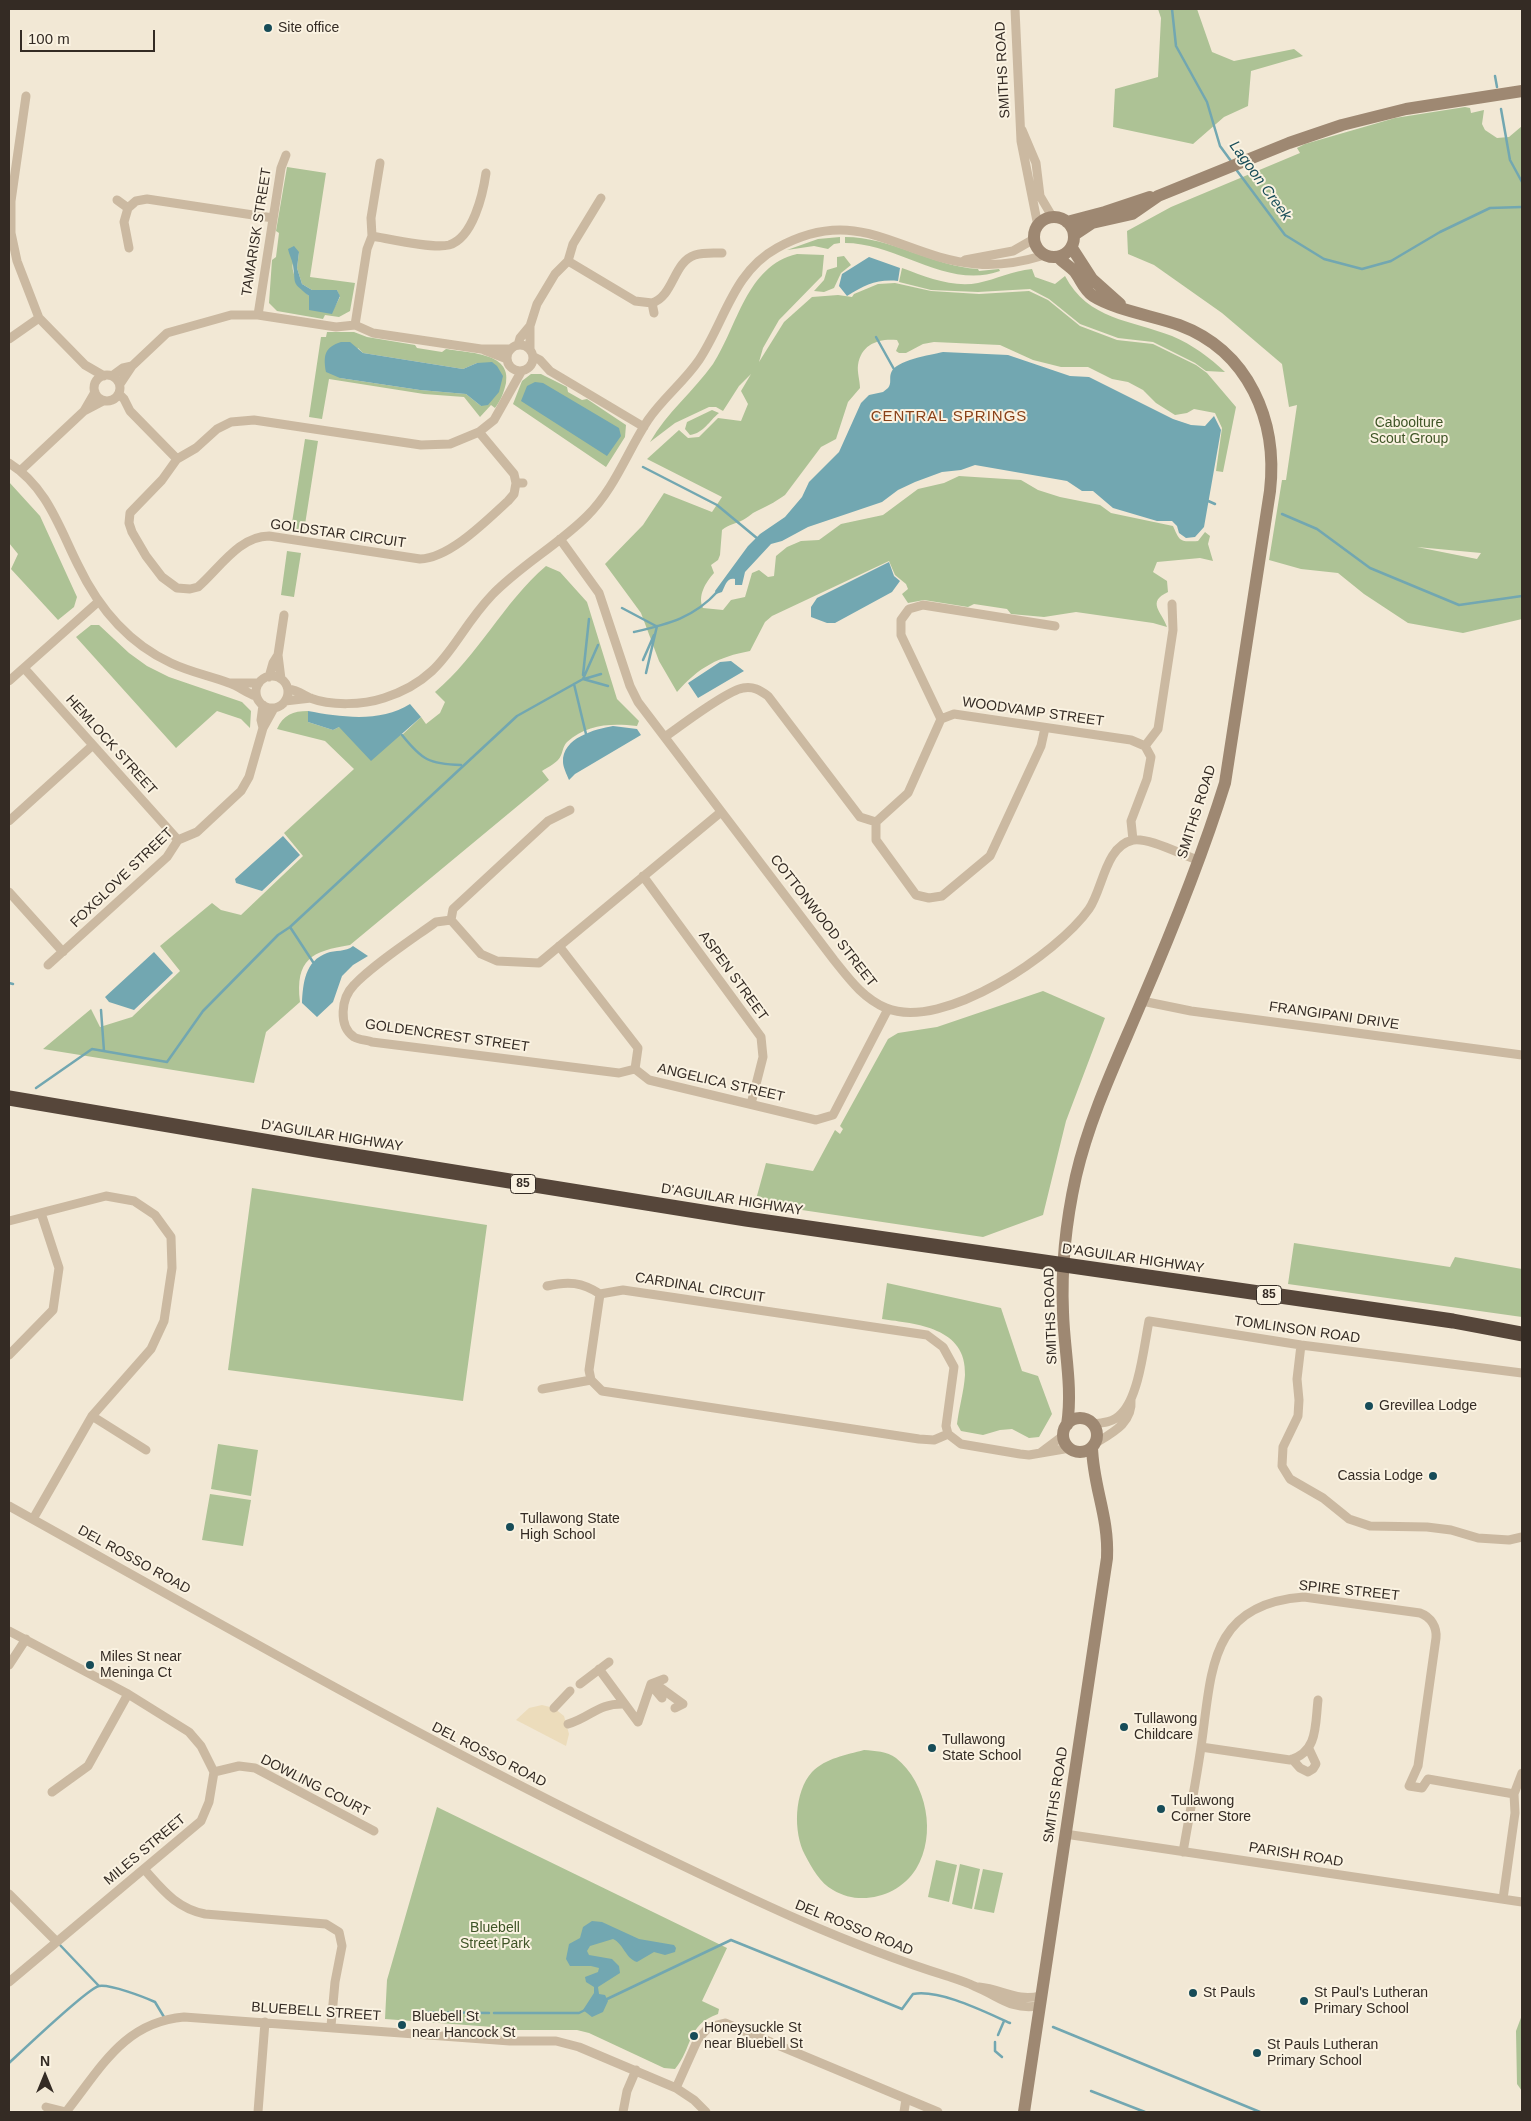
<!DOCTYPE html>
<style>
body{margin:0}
#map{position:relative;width:1531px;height:2121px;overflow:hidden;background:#f2e8d5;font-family:Helvetica,sans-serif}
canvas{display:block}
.frame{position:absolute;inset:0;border:10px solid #342b24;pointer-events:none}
.north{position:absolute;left:20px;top:2051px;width:50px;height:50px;-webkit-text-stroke:4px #faf2e1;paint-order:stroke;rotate:0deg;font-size:14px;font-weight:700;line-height:20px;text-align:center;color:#342b24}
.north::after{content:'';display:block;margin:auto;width:18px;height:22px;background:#342b24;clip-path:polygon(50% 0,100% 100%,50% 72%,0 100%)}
.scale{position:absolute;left:20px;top:30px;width:135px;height:22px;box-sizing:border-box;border:2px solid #342b24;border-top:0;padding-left:6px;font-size:15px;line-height:18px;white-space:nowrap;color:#342b24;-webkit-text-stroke:4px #faf2e1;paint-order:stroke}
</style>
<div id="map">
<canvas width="1531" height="2121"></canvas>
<div class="frame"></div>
<div class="north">N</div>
<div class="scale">100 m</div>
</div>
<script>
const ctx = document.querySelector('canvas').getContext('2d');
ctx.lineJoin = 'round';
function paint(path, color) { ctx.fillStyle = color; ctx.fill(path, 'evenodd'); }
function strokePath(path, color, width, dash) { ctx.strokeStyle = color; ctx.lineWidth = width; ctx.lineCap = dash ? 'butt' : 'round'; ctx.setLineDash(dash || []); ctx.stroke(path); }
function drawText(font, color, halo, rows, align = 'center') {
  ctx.font = font + ' Helvetica,sans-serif'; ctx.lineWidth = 4; ctx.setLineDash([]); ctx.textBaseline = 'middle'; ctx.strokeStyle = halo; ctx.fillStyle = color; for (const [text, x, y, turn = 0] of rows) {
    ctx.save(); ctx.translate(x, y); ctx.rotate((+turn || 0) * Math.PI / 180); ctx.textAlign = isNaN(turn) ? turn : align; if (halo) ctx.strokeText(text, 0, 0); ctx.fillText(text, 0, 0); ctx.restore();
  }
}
const green = new Path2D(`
 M1158,9H1197L1212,52L1234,61L1294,49L1303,56L1251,71L1248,106L1224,117L1193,144L1113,127L1115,89L1158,77L1161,18Z
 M1465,107L1470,108L1471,113L1484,110L1482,124L1485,130L1497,138L1509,137L1522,126V619L1463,633L1408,623L1364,594L1338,573L1301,569L1269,560L1282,480H1286L1297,405L1289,407L1282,364L1222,313L1154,265L1128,254L1127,231L1171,207L1300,153L1297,148L1305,144L1395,118ZM1417,547L1481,553L1477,559Z
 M287,167L326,173L310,277L355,283L350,311L339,317L325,315L323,319L277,311L269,303L272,260L276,257L279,233L276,231ZM299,252L297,268L302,284L312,290H337L340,297L333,310H309V296C302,290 290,273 293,263C294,259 297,255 299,252Z
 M840,237V243L834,244L828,249L814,246L787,250L818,239Z
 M845,237C891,237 932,266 978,269L979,271L999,269L1000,271C947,290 898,243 845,243Z
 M797,254L824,255L822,276L779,320L763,348L759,362L784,322L812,297L838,295L852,297L854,294L878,284L895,283L931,291L979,294L1029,291L1048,300L1080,326L1117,340L1153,344L1196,365L1207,373L1236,407L1223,472L1216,471L1222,428L1215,413L1194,409L1187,413L1175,415L1156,403L1143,390L1128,382L1112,379L1088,367H1061L1033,360L1000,345L934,342L923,344L906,353H899L896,351L899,344L897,340C879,338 861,344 858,365C857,372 860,381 860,388L848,402L836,439L821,447L785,495C774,503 765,507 753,513C750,515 747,518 743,520C736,524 729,524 722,530L720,555L718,560L711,565L714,573C706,582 697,596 703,608L723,610L731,600L745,597L752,573L759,570L768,577L774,576L776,556L787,547L801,541L819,540L841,524L883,515L918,489L944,483L959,476L1021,480L1038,490L1060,497L1100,505L1111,513L1173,526C1180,542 1180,542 1198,541L1205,532L1210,536L1208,544L1213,561L1200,558L1157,562L1153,572L1167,581L1168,592C1146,602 1162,612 1167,627L1153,623L1076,612L1044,617L1011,614L1007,609L974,604L968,607L924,600L908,603L902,594L908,589L906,584L895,575L889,561L772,616L765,622L750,651C718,657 699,667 677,692L659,661L641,613L605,564L643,525L664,493L712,512L722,497L647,459L679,430L688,438L699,437L718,418L741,421L748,404L741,391L751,374L739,386L723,411L716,407H709L675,423L650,442C667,412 694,391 713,364C738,326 746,266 797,254Z
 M844,256L851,265L841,273L834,288L824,292L814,291L824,280L827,270L837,267V257Z
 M902,268C926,277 953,288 978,283C997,279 1012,271 1032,269L1035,277L1055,284L1065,276C1088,320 1131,320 1172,336C1193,345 1209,357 1225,372L1206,371L1195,363L1153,342L1118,338L1080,324L1049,299L1030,289L978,292L931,290L899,282Z
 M327,332H354L367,337L415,345L417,348L442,352L446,349C467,353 512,352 506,383C504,392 501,400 495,408L491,405L480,417L464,397L424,394L329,379L322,419L309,417L321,337H326ZM358,348L363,353L463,369L477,363L481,406L466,394L420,390L340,378Z
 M531,374H541L567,387L568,392L582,400L587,399L626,425L625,437L606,467L513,404L522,381Z
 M712,410L719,413C709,421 704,433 690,435L685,429L687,422Z
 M305,439L318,441L304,531L291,529Z
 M9,482L40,516L77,597L74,607L58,620L11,569L18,554L9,543Z
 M287,551L301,553L294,597L281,595Z
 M546,566L560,572L587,602L617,699L639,721L637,726C611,723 587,724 567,742C562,747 563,755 558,760C554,764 547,768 542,771L549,780L350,945C312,951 295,959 300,1002L266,1032L254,1083L43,1049L91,1009L100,1027L132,1017L180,971L160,946L212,903L221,910L241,915L303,856L284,833L354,769L325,741L277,729C283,715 293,711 308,711V722L333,730L339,727L402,735L421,717L426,724L440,713L445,702L435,692C478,656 503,603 546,566Z
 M91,625H99L129,653L147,666L169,677L242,702L251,711L250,728L241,719L217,711L176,748L76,637Z
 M1043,991L1105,1018L1066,1121L1043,1215L983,1237L755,1203L766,1163L813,1171L835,1130L840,1134L843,1129L840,1126L888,1039L898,1033L937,1027Z
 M252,1188L487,1225L463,1401L228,1370Z
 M1294,1243L1450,1267L1455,1257L1522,1269V1317L1288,1284Z
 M887,1283L1001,1308L1022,1371L1038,1376L1052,1414L1039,1437L1029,1438L1012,1429L1000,1430L983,1435L961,1431L957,1424C959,1408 964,1391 965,1375C967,1327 916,1324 882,1319Z
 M218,1444L258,1450L251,1496L211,1489Z
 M210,1494L251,1500L243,1546L202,1540Z
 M864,1750C875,1751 887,1751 896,1758C927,1783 937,1835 916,1869C899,1896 861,1907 833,1890C820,1883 812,1868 805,1855C793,1832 794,1792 812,1772C826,1758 846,1755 864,1750Z
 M437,1807L727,1948L702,2001L719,2009L718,2014C686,2025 693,2048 675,2069L664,2068L589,2033L577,2030H503L493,2027L385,2019L387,1980Z
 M936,1860L957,1865L949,1902L928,1897Z
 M960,1864L980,1869L972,1909L952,1904Z
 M983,1869L1003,1873L994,1913L974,1909Z
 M1522,2015V2091L1517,2084L1516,2031Z`);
const plaza = new Path2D(`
 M542,1705L554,1708L564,1716L569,1734L566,1746L516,1720L529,1708Z`);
const water = new Path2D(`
 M294,246L299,252L297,268L302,284L312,290H337L340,296L332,314L309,310V296C291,281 296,286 293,265C292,260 289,254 288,249Z
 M869,257L900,268L898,281C877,279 865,285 847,296L839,286L842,274Z
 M341,342H350L363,353L463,369L477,363L492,362L497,366L503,376L499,392L488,405L481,406L466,394L420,390L340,378L326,372C323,355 325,347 341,342Z
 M943,352L1008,355L1070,376L1089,377L1173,419L1191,425L1205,426L1214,416L1221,430L1204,527L1195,537L1186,538L1179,533L1177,526L1172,521H1157L1113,508L1093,491H1082L1067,481L975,465L961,470L942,472L915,482L898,490L882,502L808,527L782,541L771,544L745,572L742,585H735V579C727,577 725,586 722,592L716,594L715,591L748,546L760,534L785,517L802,497L809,482L839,452L861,403L869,395L883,392L888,388C892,383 889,378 891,373C895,360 931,355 943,352Z
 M535,382L543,383L619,428L621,436L607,456L521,401L527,386Z
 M889,562L894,576L900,581L892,592L835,623H827L811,617V607L817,598Z
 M731,661L744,671L698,698L688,683L720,662Z
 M410,704L421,717L371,761L339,727L333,730L308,722V711C340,717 381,723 410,704Z
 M613,726L637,729L641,735L575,774L569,780C567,775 563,767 563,762C562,738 595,729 613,726Z
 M283,836L300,855L262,891L236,883L235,879Z
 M353,946L368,956L353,965L342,976L333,1002L317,1017L302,1003C303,983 305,961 327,953C335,950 346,952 353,946Z
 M154,952L173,973L134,1010L109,1002L105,997Z
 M592,1921L602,1922L639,1939L674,1945L676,1948L675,1952L665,1955L654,1952L637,1962C625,1958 624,1944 613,1939L590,1946L587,1951L589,1955L612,1959L619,1966L620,1973L598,1987L599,1994L605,1995L608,2001L603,2012L592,2017L583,2010L594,1993V1987L586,1982L585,1977L598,1972L599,1968L591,1966H570L566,1959L569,1944L580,1938L583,1927Z`);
const stream = new Path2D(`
 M1172,9L1176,46L1207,102L1220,146L1231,161
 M1495,76L1497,87
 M1501,109L1510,160L1522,182
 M1235,168L1285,235L1324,259L1362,269L1391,261L1440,232L1490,208L1522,207
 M876,337L895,371
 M643,467L717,505L758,539
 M1206,500L1215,504
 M1282,514L1317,529L1370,568L1459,605L1522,596
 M622,608L656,626
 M634,632C668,624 694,618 718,591
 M643,660L654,635
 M646,673L657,626
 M583,675L589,619
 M583,679L608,686
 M584,679L601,674
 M574,684L586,734
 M402,735C422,760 429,764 461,765
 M290,927L313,962
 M9,983L13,984
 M101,1010L104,1051
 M36,1088L92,1049L167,1062L203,1011L278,935L290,927L517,716L583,679L598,645
 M59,1944L99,1986
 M605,2000L731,1940L902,2009L913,1994C940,1989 985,2012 1010,2023
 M415,2012L489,2013
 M494,2013H579L587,2009
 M1053,2027L1260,2112
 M998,2035L1004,2021
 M995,2042V2051L1002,2057
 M9,2063C22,2051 88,1988 99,1986C110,1984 144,1997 155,2002L164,2017
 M1091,2091L1145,2112`);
const street = new Path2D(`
 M1015,9L1021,141L1038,226
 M26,96L11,201V233L17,261L39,318L85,365L104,376
 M1022,130L1036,163L1040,196L1053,218
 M117,200L128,208L136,201L147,199L273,218
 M128,208L124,222L129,248
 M372,236C390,239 433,249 449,245C473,238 483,194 486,173
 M965,260L1013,251L1034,239
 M568,261L635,301L652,303L654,313
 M652,303C674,296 673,262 695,255C704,252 714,253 722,253
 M258,315L281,168L286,155
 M355,325L367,249L372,236L371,218L380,163
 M9,339L39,318
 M507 358a13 13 0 1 1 26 0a13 13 0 1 1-26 0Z
 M518,345L520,338L530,326
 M530,349V326L537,304L555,274L568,261L573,244L601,198
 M484,350L507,359
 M534,357L540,360L550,371L644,427
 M94 388a13 13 0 1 1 26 0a13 13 0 1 1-26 0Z
 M112,376L123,368L132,366
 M120,384L132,366L167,333L231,315H258L336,327L355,325L373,333L481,349H511
 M119,394L124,399L130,411L177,459
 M84,411L103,401
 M479,432L514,474L516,483H523
 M9,463C47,487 59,527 78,565C98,607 128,643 171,663C190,672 210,676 229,683C239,686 246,693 256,696
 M20,471L84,411L95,392
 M516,483L514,494L508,501C486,521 450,558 420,559L269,536C239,536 219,569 198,587L190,589L177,588L162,577L146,556L132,532L129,523L130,513L162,480L177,459L196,448L217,429L231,422L254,420L421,445L450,444L479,432L494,420L521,372
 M560,539L599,593L630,686L638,702L834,960C850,980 863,998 886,1008C943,1032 1058,953 1089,909C1103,889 1105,846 1133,840C1148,837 1182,855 1198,860
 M24,668L178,840
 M256 692a16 16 0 1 1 32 0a16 16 0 1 1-32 0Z
 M269,677L273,663L278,655
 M281,679L278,655L284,615
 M9,681L98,602
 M231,683H259
 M288,689C297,690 302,694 310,698C331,706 363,705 384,698C447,678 452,637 492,595C521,565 558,545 587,516C615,488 627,452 648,420C663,398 684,382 699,360C725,321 733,272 777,248C860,202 900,258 977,264C998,266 1025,261 1045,255
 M285,701L311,698
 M263,705L261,720L263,728
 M941,719L901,635V620L909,609L923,605L1055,626
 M665,737C680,726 728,690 743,688C753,686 760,690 768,696L860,817L876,822V840L916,895L929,898L942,896L990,856L1041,746L1045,728
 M1145,746L1158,729L1173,630L1172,604
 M9,821L93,745
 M876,822L908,793L941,719L954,714L1131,740L1145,746L1151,757L1147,779L1131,821L1133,840
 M643,876L761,1037L763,1057L751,1104
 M9,892L63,952
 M451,920L453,909L548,821L570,810
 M559,946L638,1048L635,1069L649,1080L816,1120L833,1115L888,1009
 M48,965L167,857L178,840L197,832L241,791L249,777L263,728L274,708
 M1142,1001L1191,1011L1522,1055
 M635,1069L619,1073L372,1042C367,1040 359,1040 354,1037C338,1026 341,998 354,985C374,964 411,940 436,922L451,920L481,954L497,961L539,963L721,812
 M9,1221L106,1196L134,1201L155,1215L171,1237L172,1268L164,1321L151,1349L92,1416L33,1519
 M547,1286C568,1281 582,1282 600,1294
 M600,1294L589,1370L591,1380L602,1391L919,1439L934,1440L948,1434L961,1444L1020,1454L1029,1455L1070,1448
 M600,1294L623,1290L927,1335L943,1347L954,1367L946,1426L948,1434
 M1301,1345L1297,1379L1299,1400L1298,1416L1283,1447L1282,1466L1290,1479L1323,1498L1349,1519L1370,1526L1427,1527L1451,1530L1478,1538L1509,1540L1522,1537
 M9,1355L53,1310L59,1268L41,1213
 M542,1389L591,1380
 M92,1416L146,1450
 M1092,1424C1103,1423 1114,1422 1121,1414C1139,1397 1144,1346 1149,1321L1301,1345L1522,1373
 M1094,1444C1112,1433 1133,1423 1131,1400
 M1040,1453L1064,1435
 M9,1506C221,1624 431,1745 650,1850C747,1897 844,1944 947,1976C956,1979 966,1982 974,1986C999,1996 1010,2010 1038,2006
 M9,1631L128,1694L189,1732L201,1746L214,1772L209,1802L201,1821L9,1982
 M9,1665L26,1639
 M599,1669L638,1722L651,1684L664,1679
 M654,1683L683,1704L675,1708
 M580,1684L609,1662
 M652,1686L662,1698
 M554,1708L570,1691
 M568,1724C592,1717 597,1703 625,1704
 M1201,1747L1290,1760C1318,1752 1315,1726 1318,1700
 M1292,1759L1300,1768L1308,1772L1313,1769L1316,1764L1309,1749
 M214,1772L239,1766L255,1768L374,1831
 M52,1792L88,1766L128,1694
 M1065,1834L1522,1902
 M1183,1852C1189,1817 1196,1782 1201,1747C1212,1672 1208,1604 1304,1597L1420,1613C1431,1617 1437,1627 1436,1638L1418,1766L1409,1786L1422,1788L1428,1779L1514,1794
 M144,1869C163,1890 176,1908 205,1914L326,1924L339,1932L342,1946L335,1982L331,2026
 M9,1894L57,1942
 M1503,1899L1515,1813L1514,1794L1522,1773
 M979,1987C1002,1989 1017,2002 1040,1996
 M676,2088L698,2039L709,2027L725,2023L938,2112
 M46,2107L66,2112
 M66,2112C101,2068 124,2022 184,2017L510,2041H556L579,2047L676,2088L694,2100L706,2112
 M258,2112L265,2022
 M623,2112L627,2091L636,2070
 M904,2112L906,2099`);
const secondary = new Path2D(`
 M1034 237a20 20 0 1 1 40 0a20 20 0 1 1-40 0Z
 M1067,222L1105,212L1150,197
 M1074,235L1092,223L1132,214L1158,196L1289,143L1342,125L1406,109L1522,91
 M1072,248L1092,279L1120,304
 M1058,257C1063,263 1070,266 1075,272C1081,280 1084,290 1093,296C1115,310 1154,316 1179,325C1249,351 1278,421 1270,491L1225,783C1202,857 1172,931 1141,1003C1117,1060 1090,1116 1076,1176C1066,1221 1061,1266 1063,1312C1064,1350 1073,1387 1067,1425
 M1063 1435a17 17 0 1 1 34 0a17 17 0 1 1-34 0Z
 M1024,2112L1107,1558C1109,1516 1093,1487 1092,1447`);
const highway = new Path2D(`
 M9,1098L317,1150L746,1219L1453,1321L1522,1334`);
const markers = [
 [268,28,5,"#174c58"],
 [1369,1406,5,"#174c58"],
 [1433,1476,5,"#174c58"],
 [510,1527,5,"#174c58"],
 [90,1665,5,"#174c58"],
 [1124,1727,5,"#174c58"],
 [932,1748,5,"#174c58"],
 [1161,1809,5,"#174c58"],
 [1193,1993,5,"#174c58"],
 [1304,2001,5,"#174c58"],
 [402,2025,5,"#174c58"],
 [694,2036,5,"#174c58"],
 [1257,2053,5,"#174c58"]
];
const shields = [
 [523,1184,25],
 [1269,1295,25]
];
const shieldNames = [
 ["85",523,1184],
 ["85",1269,1295]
];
const poiNames = [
 ["Site office",278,28],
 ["Grevillea Lodge",1379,1406],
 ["Cassia Lodge",1423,1476,"right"],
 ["Tullawong State",520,1519],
 ["High School",520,1535],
 ["Miles St near",100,1657],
 ["Meninga Ct",100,1673],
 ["Tullawong",1134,1719],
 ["Childcare",1134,1735],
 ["Tullawong",942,1740],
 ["State School",942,1756],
 ["Tullawong",1171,1801],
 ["Corner Store",1171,1817],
 ["St Pauls",1203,1993],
 ["St Paul's Lutheran",1314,1993],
 ["Primary School",1314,2009],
 ["Bluebell St",412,2017],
 ["near Hancock St",412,2033],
 ["Honeysuckle St",704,2028],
 ["near Bluebell St",704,2044],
 ["St Pauls Lutheran",1267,2045],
 ["Primary School",1267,2061]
];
const streetNames = [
 ["SMITHS ROAD",1003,70,-93],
 ["TAMARISK STREET",257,232,-81],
 ["GOLDSTAR CIRCUIT",338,534,8],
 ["WOODVAMP STREET",1033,712,8],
 ["HEMLOCK STREET",111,745,48],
 ["SMITHS ROAD",1197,812,-72],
 ["FOXGLOVE STREET",122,878,-44],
 ["COTTONWOOD STREET",823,921,52],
 ["ASPEN STREET",733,976,54],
 ["FRANGIPANI DRIVE",1334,1016,8],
 ["GOLDENCREST STREET",447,1036,8],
 ["ANGELICA STREET",721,1083,13],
 ["D'AGUILAR HIGHWAY",332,1136,9],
 ["D'AGUILAR HIGHWAY",732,1200,9],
 ["D'AGUILAR HIGHWAY",1133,1259,8],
 ["CARDINAL CIRCUIT",700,1288,9],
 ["SMITHS ROAD",1051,1316,-92],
 ["TOMLINSON ROAD",1297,1330,8],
 ["DEL ROSSO ROAD",134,1560,29],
 ["SPIRE STREET",1349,1591,6],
 ["DEL ROSSO ROAD",489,1755,27],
 ["DOWLING COURT",315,1786,27],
 ["SMITHS ROAD",1056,1795,-81],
 ["MILES STREET",145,1850,-40],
 ["PARISH ROAD",1296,1855,9],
 ["DEL ROSSO ROAD",854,1928,22],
 ["BLUEBELL STREET",316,2012,4]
];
const parkNames = [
 ["Caboolture",1409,423],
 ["Scout Group",1409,439],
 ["Bluebell",495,1928],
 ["Street Park",495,1944]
];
const waterNames = [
 ["Lagoon Creek",1260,181,54]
];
const neighbourhoodNames = [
 ["CENTRAL SPRINGS",949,417]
];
paint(green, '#adc295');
paint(plaza, '#ecdcbb');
paint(water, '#72a7b1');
strokePath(stream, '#72a7b1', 2.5);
strokePath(street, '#cbb9a1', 9);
strokePath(secondary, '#9e8872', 12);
strokePath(highway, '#56463a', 15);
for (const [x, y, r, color] of markers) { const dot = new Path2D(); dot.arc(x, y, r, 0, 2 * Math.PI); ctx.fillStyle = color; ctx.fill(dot); strokePath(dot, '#faf2e1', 2); }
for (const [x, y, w] of shields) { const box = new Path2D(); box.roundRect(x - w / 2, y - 9.5, w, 19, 4); ctx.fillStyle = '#faf2e1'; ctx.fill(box); strokePath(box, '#342b24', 1); }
drawText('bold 12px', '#342b24', null, shieldNames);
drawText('14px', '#342b24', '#faf2e1', poiNames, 'left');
drawText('14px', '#342b24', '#faf2e1', streetNames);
drawText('14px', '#3e5426', '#faf2e1', parkNames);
drawText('italic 15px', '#174c58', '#faf2e1', waterNames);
ctx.letterSpacing = '1px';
drawText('15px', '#894118', '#faf2e1', neighbourhoodNames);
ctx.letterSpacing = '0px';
</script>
